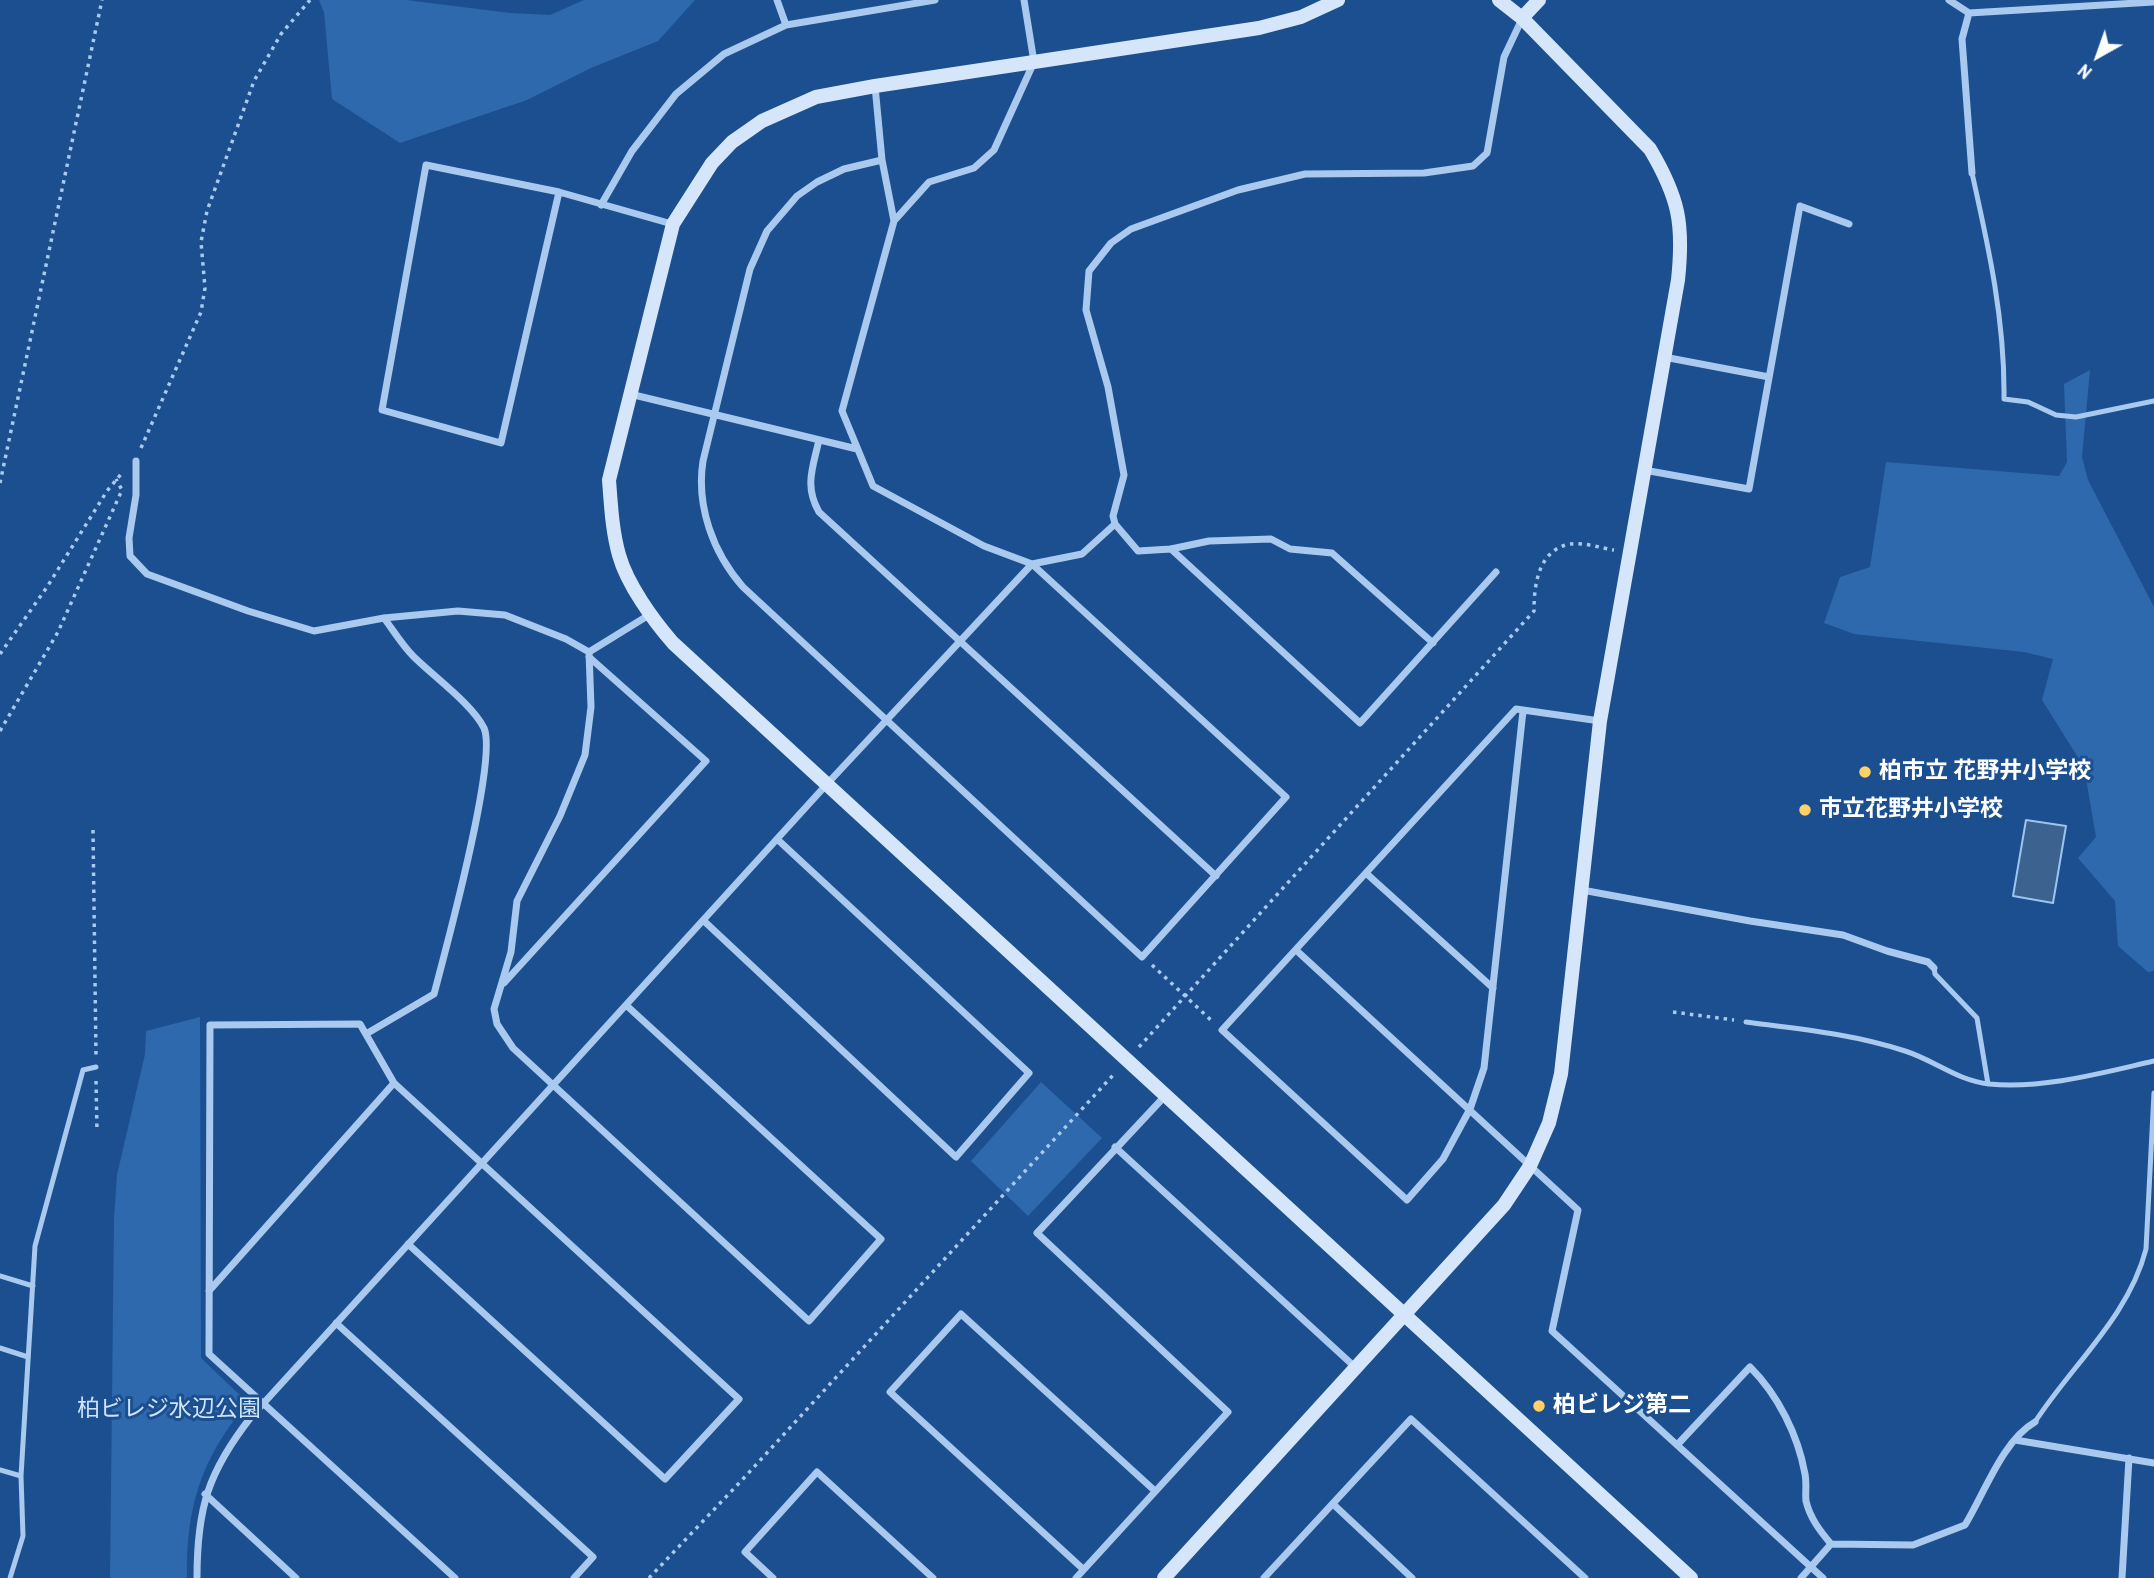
<!DOCTYPE html>
<meta charset="utf-8">
<style>
body{margin:0}
#map{position:relative;width:2154px;height:1578px;overflow:hidden;background:#1b4f8f;font-family:"Archivo Narrow",sans-serif}
canvas{display:block}
.north{position:absolute;left:2063px;top:21px;width:70px;height:70px;-webkit-text-stroke:5px #1b4f8f;paint-order:stroke;rotate:220deg;font-size:19px;font-weight:700;line-height:28px;text-align:center;color:#fff}
.north::after{content:'';display:block;margin:auto;width:24px;height:32px;background:#fff;clip-path:polygon(50% 0,100% 100%,50% 72%,0 100%)}
</style>
<div id="map">
<canvas width="2154" height="1578"></canvas>
<div class="north">N</div>
</div>
<script>
const ctx = document.querySelector('canvas').getContext('2d');
ctx.lineJoin = 'round';
function paint(path, color) { ctx.fillStyle = color; ctx.fill(path, 'evenodd'); }
function strokePath(path, color, width, dash) { ctx.strokeStyle = color; ctx.lineWidth = width; ctx.lineCap = dash ? 'butt' : 'round'; ctx.setLineDash(dash || []); ctx.stroke(path); }
function drawText(font, color, halo, rows, align = 'center') {
  ctx.font = font + ' "Archivo Narrow","Noto Sans JP",sans-serif'; ctx.lineWidth = 6; ctx.setLineDash([]); ctx.textBaseline = 'middle'; ctx.strokeStyle = halo; ctx.fillStyle = color; for (const [text, x, y, turn = 0] of rows) {
    ctx.save(); ctx.translate(x, y); ctx.rotate((+turn || 0) * Math.PI / 180); ctx.textAlign = isNaN(turn) ? turn : align; if (halo) ctx.strokeText(text, 0, 0); ctx.fillText(text, 0, 0); ctx.restore();
  }
}
const green = new Path2D(`
 M319,0H406L510,13L550,15L584,0H695L658,41L591,68L527,100L400,143L332,99L324,12Z
 M2090,370L2082,457L2088,480L2154,607V971L2148,972L2118,946L2115,901L2078,858L2096,837L2084,767L2042,700L2053,659L2024,652L1854,634L1824,623L1840,577L1870,567L1886,462L2059,476L2067,462L2064,384Z
 M200,1017L201,1358L243,1398L244,1407C200,1462 186,1508 187,1578H110L114,1218L117,1175L145,1054L146,1031Z
 M1041,1082L1102,1138L1028,1216L971,1161Z`);
const water = new Path2D(`
 M2026,820L2066,826L2053,903L2013,896Z`);
const path = new Path2D(`
 M141,448L201,312L205,288L201,242L207,211L254,81L281,34L310,0
 M0,483L102,0
 M0,654L47,587L107,491L122,473
 M0,731L58,632L122,490L116,479
 M93,830L96,1056
 M1152,965L1213,1022
 M1673,1012L1734,1020
 M1139,1047L1534,611C1534,585 1538,550 1570,544C1583,542 1601,548 1614,550
 M96,1081L97,1131
 M649,1578L743,1479L1115,1073`);
const lane = new Path2D(`
 M1972,173C1989,249 2005,321 2004,399L2028,402L2056,415L2076,417L2154,401
 M1934,968L1935,974L1977,1018L1988,1084
 M1746,1022C1800,1029 1853,1034 1905,1051C1934,1060 1958,1081 1989,1084C2044,1089 2101,1073 2154,1061
 M0,1276L33,1286
 M0,1348L28,1357
 M2035,1422C2072,1365 2129,1316 2146,1249L2154,1093
 M0,1470L21,1476
 M10,1578L23,1536L21,1476L35,1246L83,1070L96,1067`);
const street = new Path2D(`
 M777,0L786,25
 M1949,0L1969,13L2154,2
 M1969,13L1962,39L1972,173
 M875,86L882,160L894,221L842,411L873,486L984,546L1032,564L1286,797L1142,957L743,587C713,553 696,506 703,461L750,269L767,231L797,196L817,182L844,169L882,160
 M426,165L559,192L501,443L382,410Z
 M559,192L672,224
 M601,205L632,151L676,94L724,54L786,25L935,0
 M894,221L929,182L974,168L994,150L1034,62L1024,0
 M1664,357L1769,377
 M630,394L857,449
 M819,440C813,467 804,486 819,512L1216,876
 M136,461V495L129,538L130,556L147,574L248,611L314,631L384,618L458,611L505,615L566,639L589,652
 M1644,470L1749,489L1800,206L1849,224
 M1171,549L1360,723L1496,572
 M1433,643L1332,553L1290,549L1271,539L1209,541L1171,549L1138,551L1115,524L1113,516L1124,475L1108,387L1086,310L1089,271L1111,243L1131,229L1238,190L1305,174L1424,173L1473,166L1487,153L1504,57L1522,19
 M589,652L591,707L585,755L560,816L517,901L511,952L494,1009L497,1024L513,1048L809,1321L881,1239L626,1005
 M589,652L649,615
 M1523,711L1484,1068L1470,1109L1443,1159L1407,1200L1222,1030L1516,709L1600,721
 M1367,874L1493,988
 M1582,890L1750,921L1843,935L1887,951L1928,962L1934,968
 M704,921L956,1157L1029,1073L777,839
 M1296,950L1578,1210L1552,1331L1823,1578
 M504,983L706,761L589,657
 M366,1034L434,994C445,952 498,760 484,728C472,704 433,676 413,656C402,645 393,630 384,618
 M1115,1147L1356,1368
 M408,1244L665,1479L739,1399L394,1083L360,1024L210,1025L209,1354L455,1578
 M209,1291L394,1083
 M336,1323L593,1557L574,1578
 M2015,1440L2154,1463
 M1678,1444L1750,1367C1778,1395 1798,1435 1805,1474C1807,1483 1805,1492 1806,1501C1810,1518 1820,1531 1831,1544
 M205,1494L296,1578
 M1333,1504L1412,1578
 M1083,1569L890,1392L961,1314L1155,1491
 M197,1578C197,1508 208,1472 251,1417L827,784L1032,564L1082,554L1115,524
 M773,1578L745,1552L817,1472L933,1578
 M1076,1578L1228,1412L1037,1233L1165,1096
 M1264,1578L1411,1419L1585,1578
 M1801,1578L1831,1544L1913,1545L1965,1525C1984,1494 2003,1440 2035,1422
 M2122,1578L2129,1458`);
const secondary = new Path2D(`
 M1338,0L1301,17L1259,28L875,86L816,97L762,121L732,142L712,163L673,224L609,480C611,505 612,530 619,555C627,584 653,620 673,643L1691,1578
 M1522,18L1539,0
 M1164,1578L1504,1205L1530,1166L1549,1123L1561,1074L1600,721L1678,280C1684,224 1679,198 1650,149L1522,18L1499,0`);
const markers = [
 [1865,772,7,"#ffd166"],
 [1805,810,7,"#ffd166"],
 [1539,1406,7,"#ffd166"]
];
const poiNames = [
 ["柏市立 花野井小学校",1879,772],
 ["市立花野井小学校",1819,810],
 ["柏ビレジ第二",1553,1406]
];
const parkNames = [
 ["柏ビレジ水辺公園",169,1410]
];
paint(green, '#2e69ad');
paint(water, '#3c6290');
strokePath(water, '#9cc4f0', 2);
strokePath(path, '#a9c9ee', 3.5, [3.5, 5]);
strokePath(lane, '#a9c9ee', 5);
strokePath(street, '#a9c9ee', 7);
strokePath(secondary, '#d6e6fa', 14);
for (const [x, y, r, color] of markers) { const dot = new Path2D(); dot.arc(x, y, r, 0, 2 * Math.PI); ctx.fillStyle = color; ctx.fill(dot); strokePath(dot, '#1b4f8f', 2.5); }
drawText('bold 23px', '#fff', '#1b4f8f', poiNames, 'left');
drawText('23px', '#cfe3fa', '#1b4f8f', parkNames);
</script>
